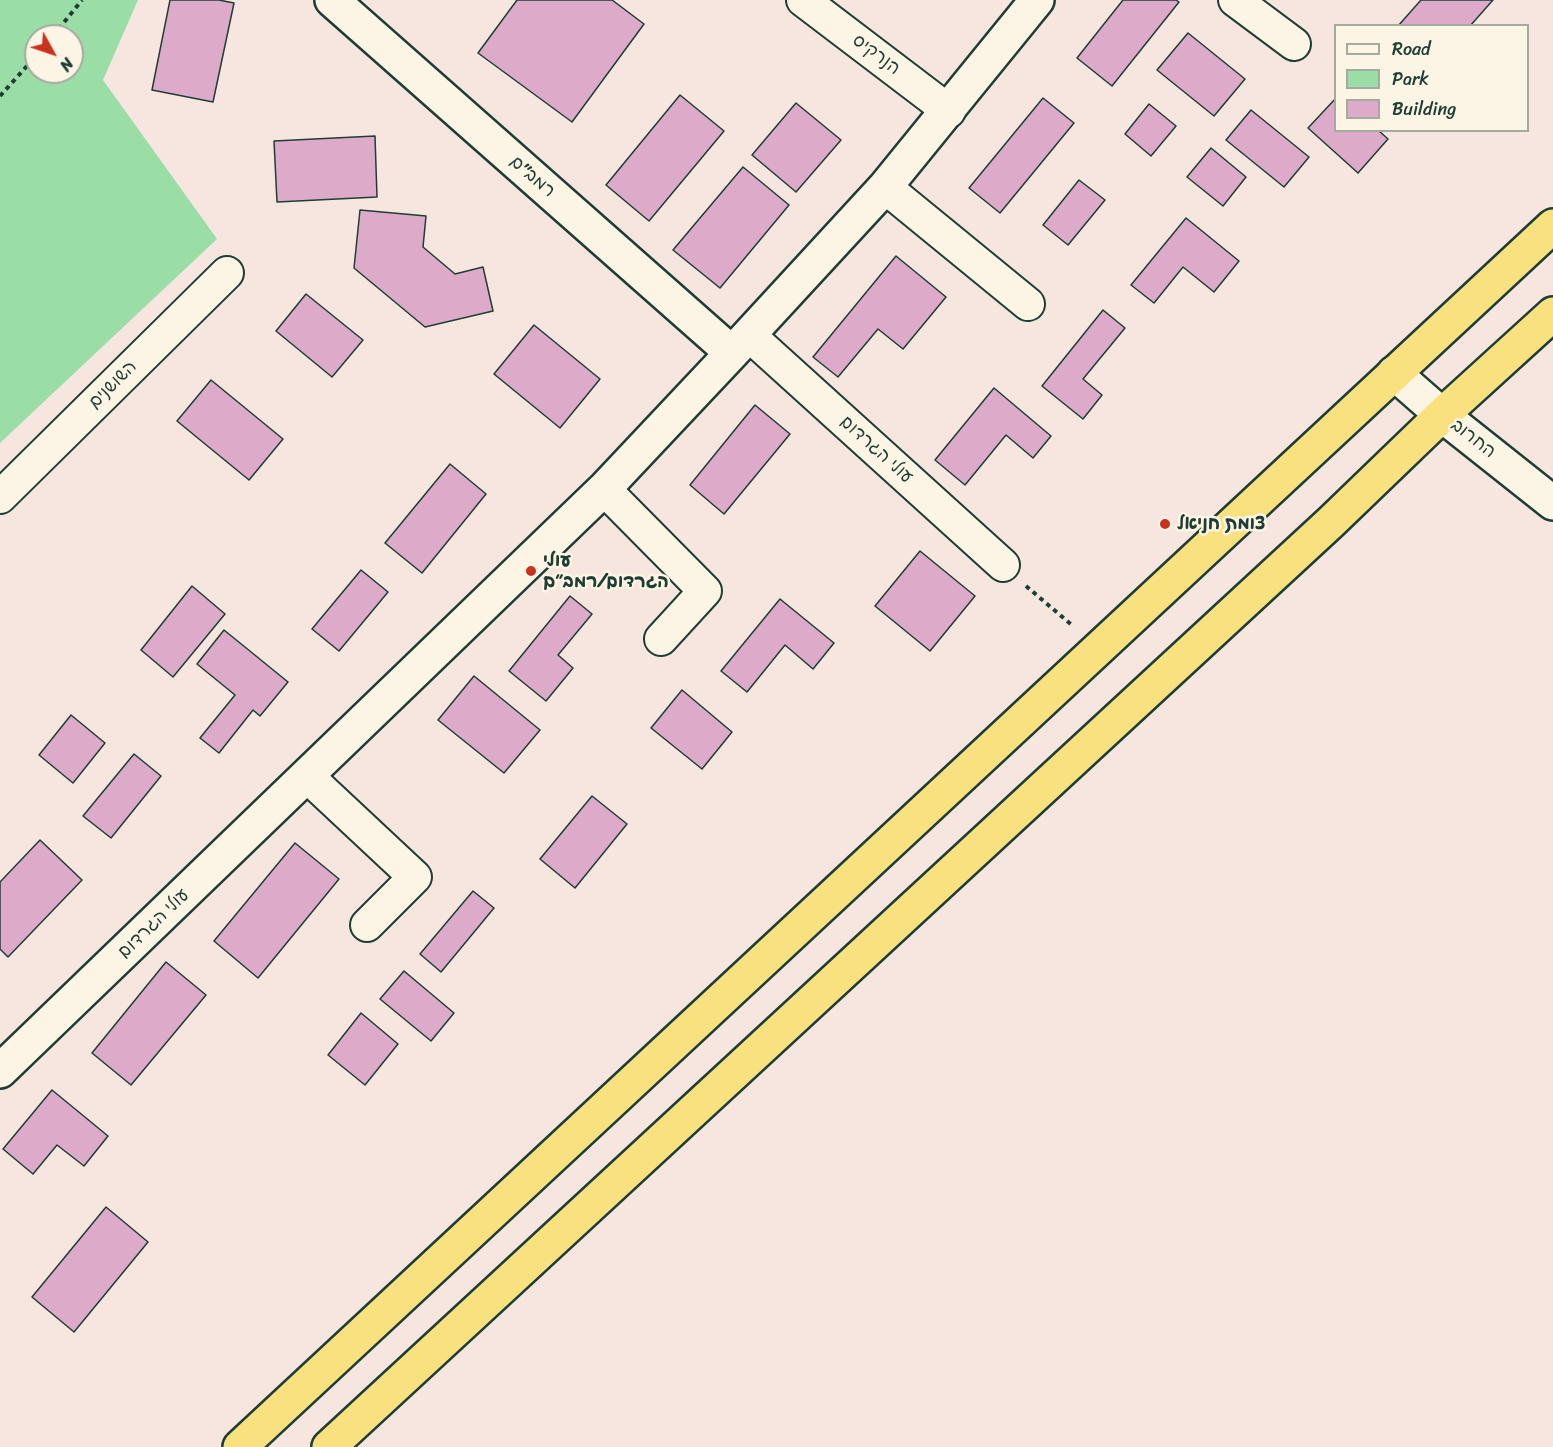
<!DOCTYPE html>
<meta charset="utf-8">
<style>
body{margin:0}
#map{position:relative;width:1553px;height:1447px;overflow:hidden;background:#f6e6df;font-family:Sriracha,sans-serif}
canvas{display:block}
.legend{position:absolute;left:1334px;top:24px;width:195px;height:108px;box-sizing:border-box;background:#fcf5e5;border:2px solid #a4ab9e;margin:0;padding:8px 10px;list-style:none;font-size:18px;color:#1f3d34}
.legend li{display:flex;align-items:center;gap:12px;height:30px}
.legend b{width:30px;border:2px solid #a4ab9e}
.north{position:absolute;left:24px;top:24px;width:60px;height:60px;box-sizing:border-box;background:#fcf5e5;border:2px solid #a4ab9e;border-radius:50%;rotate:130deg;font-size:16px;font-weight:700;line-height:24px;text-align:center;color:#1f3d34}
.north::after{content:'';display:block;margin:auto;width:21px;height:27px;background:#c8321e;clip-path:polygon(50% 0,100% 100%,50% 72%,0 100%)}
</style>
<div id="map">
<canvas width="1553" height="1447"></canvas>
<ul class="legend">
<li><b style="height:8px;background:#fcf5e5"></b>Road</li>
<li><b style="height:16px;background:#9bdda7"></b>Park</li>
<li><b style="height:16px;background:#ddabc9"></b>Building</li>
</ul>
<div class="north">N</div>
</div>
<script>
const ctx = document.querySelector('canvas').getContext('2d');
ctx.lineJoin = 'round';
function paint(path, color) { ctx.fillStyle = color; ctx.fill(path, 'evenodd'); }
function strokePath(path, color, width, dash) { ctx.strokeStyle = color; ctx.lineWidth = width; ctx.lineCap = dash ? 'butt' : 'round'; ctx.setLineDash(dash || []); ctx.stroke(path); }
function drawText(font, color, halo, rows, align = 'center') {
  ctx.font = font + ' Sriracha,"Playpen Sans Hebrew",sans-serif'; ctx.lineWidth = 5; ctx.setLineDash([]); ctx.textBaseline = 'middle'; ctx.strokeStyle = halo; ctx.fillStyle = color; for (const [text, x, y, turn = 0] of rows) {
    ctx.save(); ctx.translate(x, y); ctx.rotate((+turn || 0) * Math.PI / 180); ctx.textAlign = isNaN(turn) ? turn : align; if (halo) ctx.strokeText(text, 0, 0); ctx.fillText(text, 0, 0); ctx.restore();
  }
}
const green = new Path2D(`
 M0,0H138L103,80L217,239L0,443ZM36,36H72V72H36Z`);
const building = new Path2D(`
 M170,0H219L234,3L213,102L152,90Z
 M517,0H612L644,24L572,122L478,53Z
 M1123,0H1176L1179,2L1112,86L1077,58Z
 M1421,0H1493L1470,26H1398Z
 M1188,33L1245,79L1214,116L1157,70Z
 M680,95L724,131L649,221L606,185Z
 M1043,98L1074,123L1000,213L969,188Z
 M1336,98V130H1378L1388,139L1358,173L1308,128Z
 M796,103L841,140L796,192L752,155Z
 M1149,104L1176,126L1151,156L1125,134Z
 M1251,110L1309,157L1284,187L1226,140Z
 M375,136L377,197L277,202L274,141Z
 M1211,148L1246,177L1223,206L1187,177Z
 M743,167L789,205L720,288L673,250Z
 M1079,180L1105,200L1068,245L1043,225Z
 M360,210L426,216L423,247L455,274L483,267L493,311L425,327L354,268Z
 M1186,218L1239,261L1214,292L1183,267L1154,303L1131,285Z
 M896,256L946,297L903,349L878,329L838,377L813,357Z
 M306,294L363,340L332,377L276,331Z
 M1103,310L1125,328L1083,379L1102,395L1083,419L1042,386Z
 M534,325L600,379L560,428L494,374Z
 M211,380L283,439L249,480L177,421Z
 M994,388L1051,436L1033,458L1006,435L965,485L935,460Z
 M755,405L790,434L724,514L690,485Z
 M450,464L486,494L422,573L385,543Z
 M920,551L975,596L930,651L875,606Z
 M361,570L388,592L339,651L312,629Z
 M192,586L225,614L173,677L141,650Z
 M570,596L592,614L558,655L573,668L546,701L509,671Z
 M780,599L834,643L813,669L785,645L747,692L721,671Z
 M224,630L288,682L260,716L253,710L219,753L200,738L235,695L197,664Z
 M474,676L540,730L504,773L438,720Z
 M682,690L732,732L702,769L651,728Z
 M71,715L105,743L73,783L39,755Z
 M134,754L161,776L111,838L83,816Z
 M592,796L627,824L575,888L540,859Z
 M40,840L82,880L8,957L0,949V882Z
 M295,843L339,879L258,978L214,941Z
 M473,891L494,908L441,972L420,954Z
 M166,962L206,995L131,1085L92,1053Z
 M404,971L454,1013L431,1041L380,999Z
 M361,1013L398,1044L365,1085L328,1055Z
 M52,1090L108,1136L84,1166L57,1145L33,1174L3,1149Z
 M106,1207L148,1242L74,1332L32,1297Z`);
const path = new Path2D(`
 M53,36L82,0
 M0,96L36,56
 M1026,586L1073,626`);
const street = new Path2D(`
 M803,0L949,111
 M1235,0L1294,44
 M885,187L1028,304
 M749,335L1003,565
 M604,489L705,591L661,639
 M0,497L227,273
 M307,776L415,877L367,925`);
const secondary = new Path2D(`
 M332,0L732,353
 M1394,373L1442,415L1553,503
 M0,1071L604,489L732,353L885,187L1037,0`);
const highway = new Path2D(`
 M240,1447L1553,226
 M329,1447L1331,522L1442,415L1553,314`);
const markers = [
 [1165,524,6,"#c8321e"],
 [531,571,6,"#c8321e"]
];
const streetNames = [
 ["הנרקיס",876,55,37],
 ["רמב\"ם",532,177,41],
 ["השושנים",113,385,-45],
 ["החרוב",1473,439,38],
 ["עולי הגרדום",876,450,42],
 ["עולי הגרדום",154,924,-44]
];
const poiNames = [
 ["צומת חניאל",1177,524],
 ["עולי",543,561],
 ["הגרדום/רמב״ם",543,582]
];
paint(green, '#9bdda7');
paint(building, '#ddabc9');
strokePath(building, '#1f3d34', 1.5);
strokePath(street, '#1f3d34', 36);
strokePath(secondary, '#1f3d34', 38);
strokePath(highway, '#1f3d34', 38);
strokePath(path, '#1f3d34', 4, [4.5, 4.5]);
strokePath(street, '#fcf5e5', 32);
strokePath(secondary, '#fcf5e5', 33);
strokePath(highway, '#fae180', 33);
for (const [x, y, r, color] of markers) { const dot = new Path2D(); dot.arc(x, y, r, 0, 2 * Math.PI); ctx.fillStyle = color; ctx.fill(dot); strokePath(dot, '#fcf5e5', 2); }
drawText('18px', '#1f3d34', '#fcf5e5', streetNames);
drawText('bold 18px', '#1f3d34', '#fcf5e5', poiNames, 'left');
</script>
